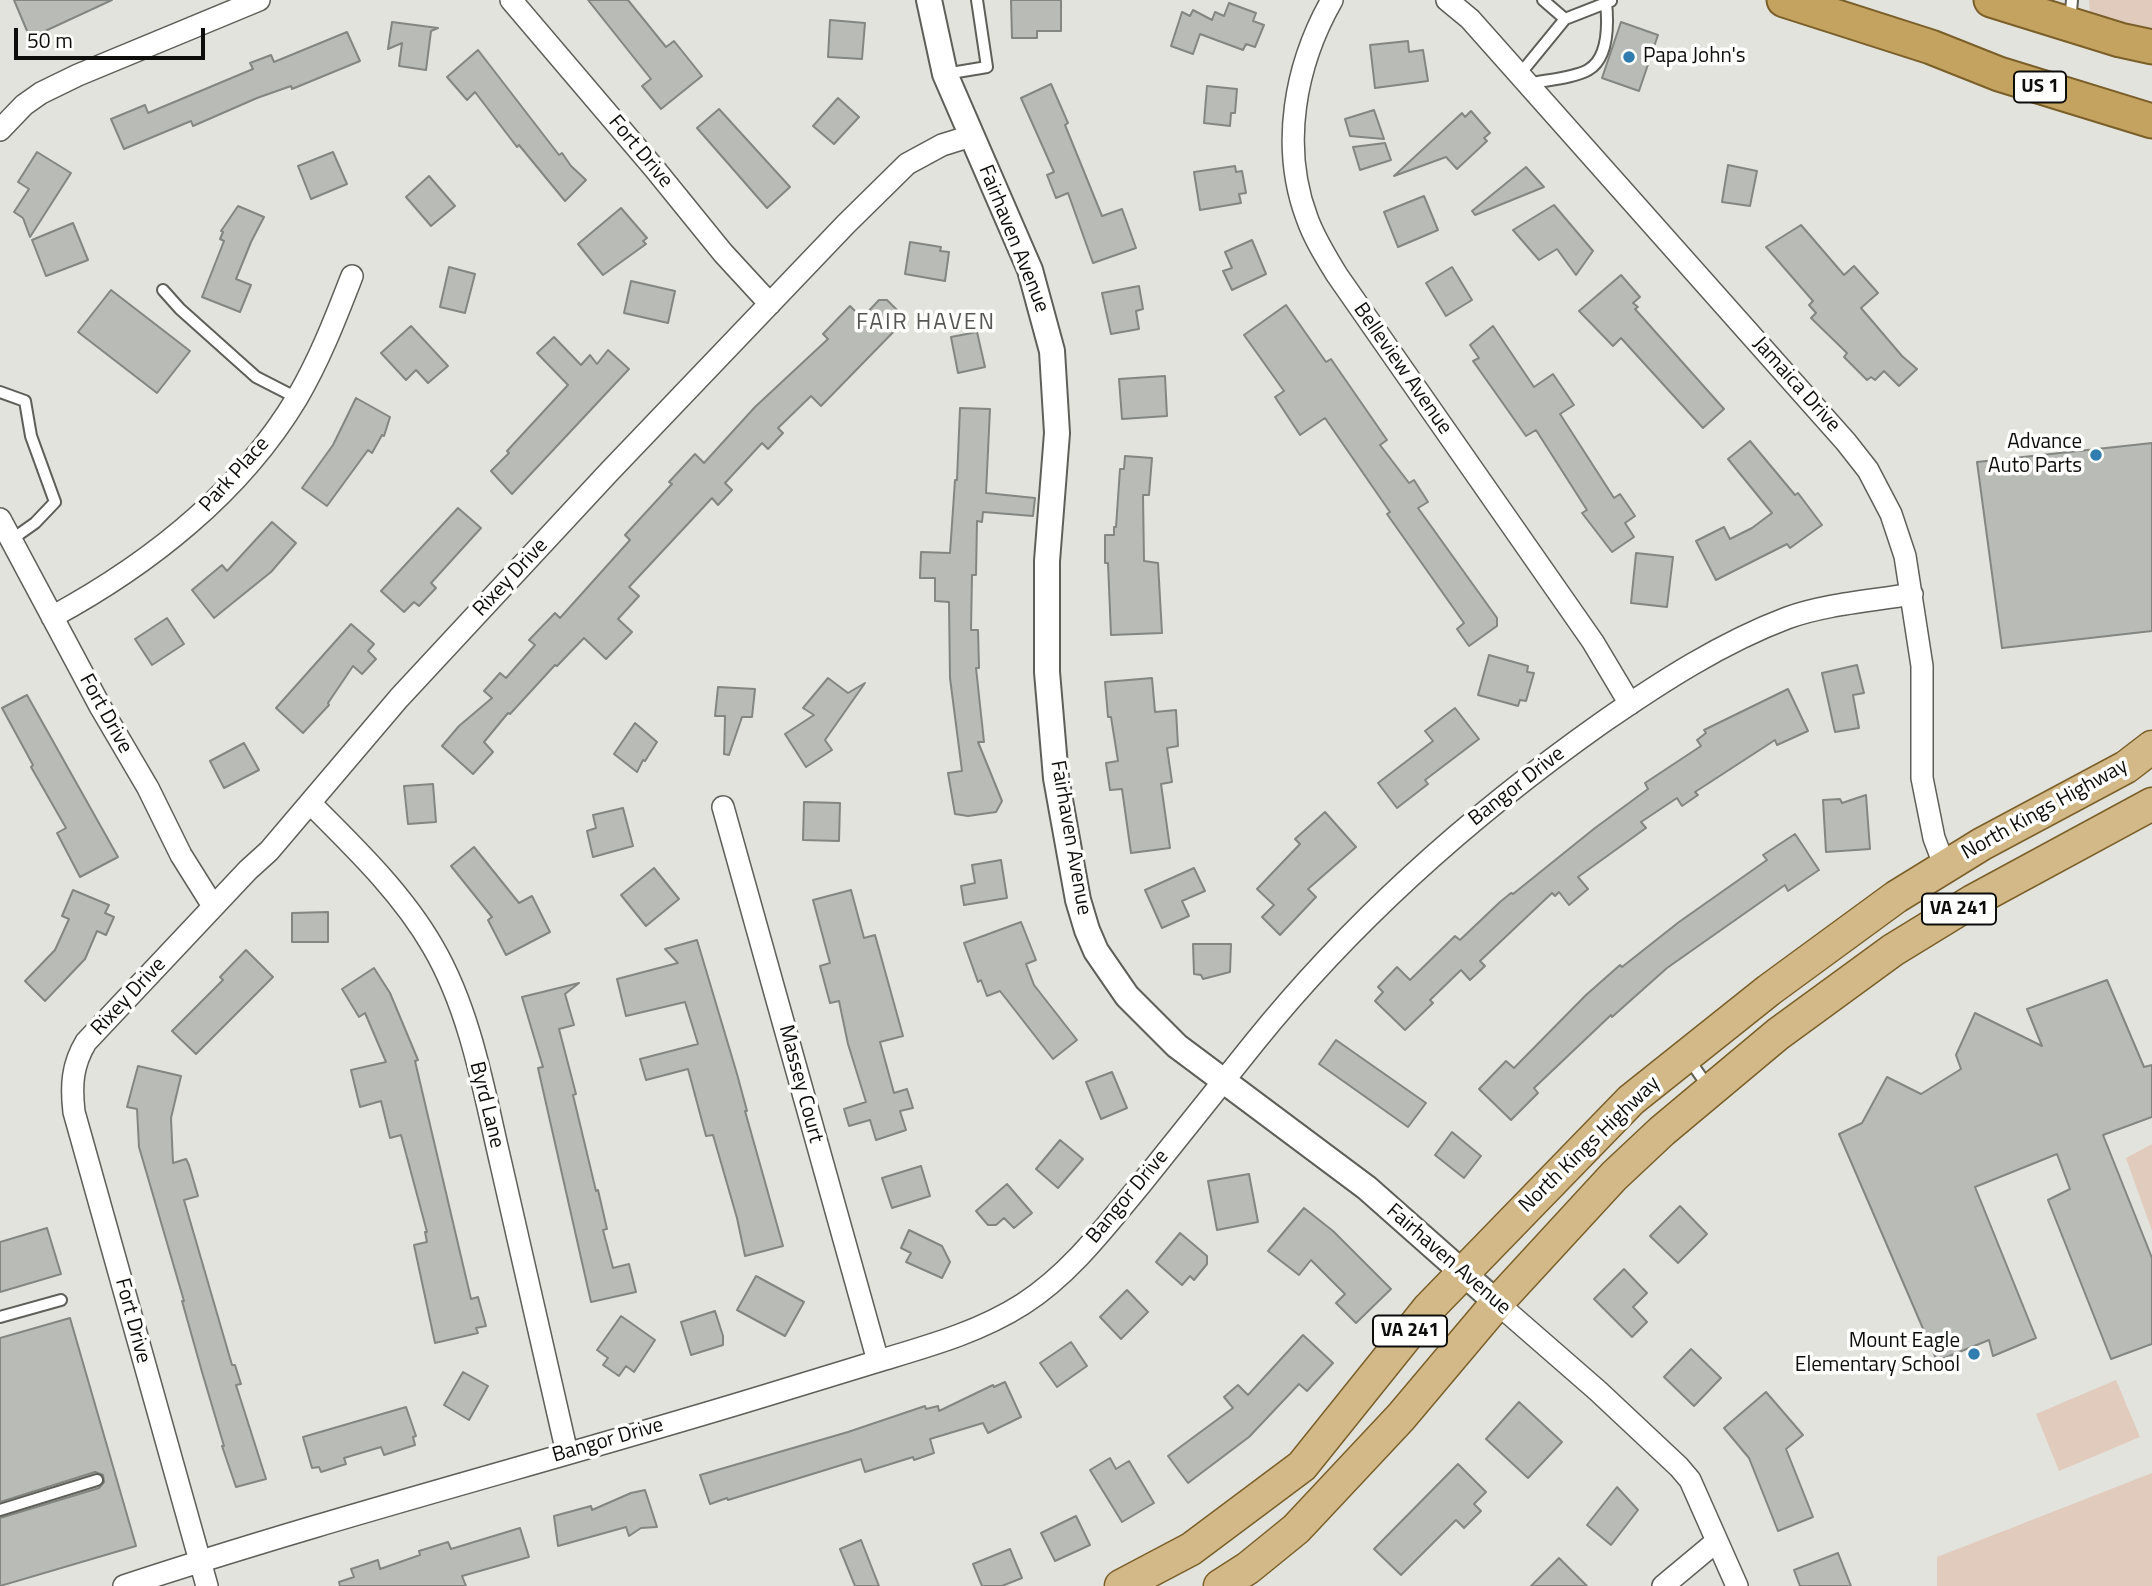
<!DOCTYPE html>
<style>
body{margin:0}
#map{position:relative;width:2152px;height:1586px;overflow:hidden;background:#e3e3dd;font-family:"Titillium Web",sans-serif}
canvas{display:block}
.scale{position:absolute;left:14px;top:28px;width:191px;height:32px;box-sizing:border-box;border:4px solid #0d0e0c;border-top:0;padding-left:9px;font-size:21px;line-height:24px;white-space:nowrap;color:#0d0e0c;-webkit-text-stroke:5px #fffffe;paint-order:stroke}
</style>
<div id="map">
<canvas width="2152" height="1586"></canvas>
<div class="scale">50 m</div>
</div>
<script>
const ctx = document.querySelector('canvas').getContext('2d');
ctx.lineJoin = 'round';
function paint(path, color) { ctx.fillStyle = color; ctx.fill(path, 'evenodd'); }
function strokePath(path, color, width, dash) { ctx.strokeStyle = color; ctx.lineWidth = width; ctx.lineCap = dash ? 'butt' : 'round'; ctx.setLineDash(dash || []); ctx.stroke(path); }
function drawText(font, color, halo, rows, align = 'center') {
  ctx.font = font + ' "Titillium Web",sans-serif'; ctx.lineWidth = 7; ctx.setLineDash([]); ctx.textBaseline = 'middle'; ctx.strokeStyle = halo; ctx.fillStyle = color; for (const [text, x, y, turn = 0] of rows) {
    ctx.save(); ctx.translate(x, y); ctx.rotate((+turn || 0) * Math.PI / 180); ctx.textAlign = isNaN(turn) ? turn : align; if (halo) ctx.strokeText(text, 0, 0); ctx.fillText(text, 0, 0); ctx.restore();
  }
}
const green = new Path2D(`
 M2089,0H2152V31L2090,17Z
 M2152,1144V1231L2126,1158Z
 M2116,1380L2140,1437L2059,1471L2036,1414Z
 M2152,1473V1586H1937V1557Z`);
const building = new Path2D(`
 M14,0H112L30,38Z
 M588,0H628L666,47L674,41L702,76L661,109L642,86L651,79Z
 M1011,0H1061V31H1037V38H1012Z
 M1229,3L1256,13L1253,21L1264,25L1255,47L1246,44L1243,50L1200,34L1193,54L1171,46L1182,12L1190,16L1193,10L1212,20L1215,12L1224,16Z
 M830,20L865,23L862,59L828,57Z
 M392,22L438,28L431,31L426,70L399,66L402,43L388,49Z
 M1621,22L1658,35L1639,91L1602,78Z
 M347,32L360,61L292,89L291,86L257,98L193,126L191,121L124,149L111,119L145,105L148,113L253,69L250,63L271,55L274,62Z
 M1408,41L1409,52L1423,50L1428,81L1375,88L1370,45Z
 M478,50L559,155L562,153L571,166L586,180L565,201L519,145L517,147L475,92L467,100L447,77Z
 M1051,84L1068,123L1065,125L1102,216L1122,209L1136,248L1093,263L1068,193L1056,198L1047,175L1054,172L1021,98Z
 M1207,86L1237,89L1235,113H1231L1230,126L1204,123Z
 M838,98L859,117L834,144L813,126Z
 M719,109L790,187L767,208L697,128Z
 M1374,110L1384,139L1350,136L1345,119Z
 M1471,111L1490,133L1484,138L1487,141L1457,169L1446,157L1394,176L1462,113L1465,117Z
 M1385,143L1391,160L1360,170L1353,147Z
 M37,152L71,173L30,237L23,218L14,212L29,189L18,182Z
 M333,152L347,184L311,199L298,166Z
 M1728,165L1757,171L1750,206L1722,202Z
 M1235,166L1236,172L1242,171L1246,193L1239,194L1241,203L1200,210L1194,172Z
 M1526,167L1544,187L1475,215L1472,211Z
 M429,176L455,206L431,226L406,197Z
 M1424,196L1438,230L1398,247L1384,212Z
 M1554,205L1593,251L1576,275L1557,249L1539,260L1513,230Z
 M238,206L264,217L251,242L236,279L251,285L240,312L202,297L224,241L220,239L223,232L221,231Z
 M621,208L647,238L643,241L646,244L603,275L578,244Z
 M73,223L88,260L46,276L32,240Z
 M1801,225L1844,275L1854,266L1878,293L1861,308L1902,356L1917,369L1899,386L1884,371L1875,380L1871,377L1867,380L1844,357L1847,353L1811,318L1816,313L1809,305L1813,301L1766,247Z
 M1252,240L1266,274L1232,290L1223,271L1232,268L1225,252Z
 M910,242L941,247L940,251L949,252L945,281L905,274Z
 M449,267L475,274L465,313L440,307Z
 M1452,267L1472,300L1446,316L1426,283Z
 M1621,275L1640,297L1633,303L1638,307L1635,309L1724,409L1703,428L1621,338L1613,346L1579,311Z
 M631,281L675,291L668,323L624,313Z
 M1139,286L1143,309L1136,311L1139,329L1111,334L1102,293Z
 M111,290L190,351L157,393L78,332Z
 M879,300H887L906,319L821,406L811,396L778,428L783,433L768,449L762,443L725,483L732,490L718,505L712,498L629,587L639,596L618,619L632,632L606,659L584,638L557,666L555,665L510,714L508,713L484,742L493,752L473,774L442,746L459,726L492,698L484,691L500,673L506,678L535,645L529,640L555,613L560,618L630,540L625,535L672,484L669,482L695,454L704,463L755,407L828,339L823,334L850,306L862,318Z
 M1286,305L1326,362L1331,359L1387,440L1380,445L1409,483L1414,480L1428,502L1418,508L1497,618V626L1469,646L1457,629L1464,623L1387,514L1390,512L1325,418L1300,435L1275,397L1284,391L1244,335Z
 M411,326L448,366L428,383L416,370L406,380L381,353Z
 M1493,326L1534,387L1553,374L1574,405L1560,414L1614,498L1620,494L1635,516L1625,523L1634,537L1612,552L1582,513L1587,510L1536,430L1526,436L1473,361L1479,358L1470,345Z
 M977,332L985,367L958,373L951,337Z
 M554,337L581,365L590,355L597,364L608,350L629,369L512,494L491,471L509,453L507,451L568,385L537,353Z
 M1165,376L1167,416L1122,419L1119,379Z
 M356,398L390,417L384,436L382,435L372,453L368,450L327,506L302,488L333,445Z
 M960,408L990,409L986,493L1035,498L1033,516L983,512L982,522L977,521L976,575H972L971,630H978L979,668H976L984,742H978L1002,801L996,812L968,816L955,814L948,773L962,771L950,678L949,602L935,601V578H920L921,552L950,553L955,480H957Z
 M1750,441L1795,495L1798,493L1822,525L1790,548L1787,544L1716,580L1696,541L1724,527L1730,539L1752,528L1772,513L1728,459Z
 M2152,443V631L2002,648L1977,462Z
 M1125,456L1152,458L1149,495H1143L1144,561L1158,563L1162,633L1111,635L1108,563H1105V535H1114V527H1116L1120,469H1124Z
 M458,508L481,528L431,583L436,588L419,606L414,602L404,612L381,591Z
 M272,522L296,543L271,572L214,618L192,590L222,565L227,571Z
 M1636,553L1673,557L1667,607L1631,603Z
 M167,618L184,644L152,665L135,639Z
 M351,624L374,644L368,651L376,659L362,674L353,666L328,703L329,705L303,733L276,708Z
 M1489,655L1528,666L1527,672L1534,673L1526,701L1520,700L1518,706L1478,695Z
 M1857,665L1864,693L1853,695L1859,728L1835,732L1822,673Z
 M828,678L848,693L865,683L825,740L832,750L806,767L785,734L814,715L803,708Z
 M1152,678L1155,712L1176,710L1178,746L1167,748L1172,782L1161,784L1170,848L1131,853L1122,789L1110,790L1106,763L1118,761L1111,717H1108L1105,682Z
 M718,687L755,689L752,717H742L729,755L724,754L725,716H715Z
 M1788,689L1808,731L1777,745L1775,740L1695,792L1698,795L1682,806L1677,798L1641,822L1646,828L1578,877L1588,889L1569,905L1559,892L1555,896L1552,893L1480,961L1485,966L1470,980L1461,970L1430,1000L1433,1003L1405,1030L1375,1001L1383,992L1378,987L1397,967L1410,980L1455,936L1460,940L1500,902L1511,893L1513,894L1595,828L1648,789L1645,783L1701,746L1697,740L1706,733L1704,730Z
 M27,695L118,857L80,877L57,833L66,828L31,767L33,765L2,708Z
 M1455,708L1479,739L1425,780L1428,784L1397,808L1378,783L1433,741L1425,731Z
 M635,723L657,742L645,761L643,760L637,772L614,754Z
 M244,743L259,770L224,788L210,761Z
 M433,784L436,822L408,824L404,786Z
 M1866,795L1870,849L1826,852L1823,800L1840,799L1842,803Z
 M804,802L840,803L839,841L803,840Z
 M623,808L633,846L593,857L587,831L596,828L593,815Z
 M1325,812L1356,847L1308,889L1316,897L1280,935L1262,917L1274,905L1257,889L1300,844L1295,839Z
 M1795,834L1819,870L1788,891L1785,885L1667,968L1612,1017L1611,1015L1534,1088L1538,1093L1511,1120L1479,1089L1506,1061L1514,1068L1586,995L1620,965L1622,967L1679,922L1767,860L1763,855Z
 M474,847L519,903L532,896L550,932L506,955L488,920L492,917L451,866Z
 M1001,860L1007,898L964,905L961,886L975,883L972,865Z
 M654,868L679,899L646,926L621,895Z
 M1194,868L1205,891L1182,901L1189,916L1162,928L1145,890Z
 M73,890L109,905L105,913L114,917L106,935L97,931L85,959L45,1001L25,981L55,950L69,919L62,916Z
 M851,890L864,938L875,935L903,1036L880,1042L894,1093L907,1089L913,1108L900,1111L906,1130L876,1140L870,1120L849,1126L844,1109L866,1102L848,1044L839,1001L830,1003L820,966L830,963L813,900Z
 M328,912V942H292V913Z
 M1021,922L1036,960L1026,964L1034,985L1077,1040L1053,1059L1000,991L987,996L981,980L978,982L964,943Z
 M697,940L737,1074L747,1111H745L783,1246L745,1256L737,1218L713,1135L706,1136L688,1069L646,1080L640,1059L698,1044L685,1002L626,1016L617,979L678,963L665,949Z
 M1193,944H1231L1230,972L1203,979L1201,975L1194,974Z
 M246,950L273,977L196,1054L172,1031L223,980L220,977Z
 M374,968L390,993L418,1060L415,1061L471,1299L478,1297L486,1326L476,1328L478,1333L435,1343L414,1245L427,1242L425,1232H427L401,1135L390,1138L381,1101L360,1107L351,1070L386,1062L365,1013L359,1017L342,989Z
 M2107,980L2144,1067L2152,1065V1117L2103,1135L2152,1258V1344L2111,1359L2048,1200L2070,1189L2057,1154L1975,1187L2036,1338L1993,1356L1989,1340L1937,1361L1839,1134L1862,1123L1887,1077L1921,1094L1961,1069L1956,1055L1975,1013L2042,1046L2027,1009Z
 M579,983L565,994L574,1025L559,1029L576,1094L573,1095L596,1191L598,1190L607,1229L603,1230L613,1268L629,1264L636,1292L591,1302L538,1068L543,1067L522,997Z
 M1336,1040L1426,1103L1408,1127L1319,1064Z
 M138,1066L181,1076L171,1118L173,1163L186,1159L189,1165L198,1196L184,1200L232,1365H235L241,1384L236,1385L266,1479L236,1487L222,1446H224L202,1372L182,1301H184L139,1147L137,1109L127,1107Z
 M1112,1072L1127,1108L1101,1119L1086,1082Z
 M1452,1132L1481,1156L1464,1178L1435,1155Z
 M1060,1140L1083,1159L1058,1188L1036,1169Z
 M921,1166L930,1196L892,1208L882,1178Z
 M1249,1174L1258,1222L1217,1230L1208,1181Z
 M1007,1184L1032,1213L1014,1228L1004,1218L996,1225H988L976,1211Z
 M1680,1206L1707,1234L1678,1263L1650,1236Z
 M1304,1208L1333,1231L1391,1289L1356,1323L1336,1303L1345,1294L1311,1260L1299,1275L1268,1251Z
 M47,1228L61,1274L0,1292V1242Z
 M909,1230L942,1246L950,1262L942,1278L906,1262L911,1253L901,1248Z
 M1180,1233L1207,1256V1264L1194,1280L1190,1276L1182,1285L1156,1262Z
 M1624,1269L1647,1293L1633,1307L1647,1322L1632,1337L1594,1299Z
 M756,1276L804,1302L785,1336L737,1310Z
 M1127,1290L1148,1312L1121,1339L1100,1317Z
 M715,1311L723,1336V1345L691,1355L681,1322Z
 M621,1316L655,1340L634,1372L626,1366L619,1376L603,1365L608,1358L597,1350Z
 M70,1318L136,1546L0,1586V1518L99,1488L104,1482L103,1475L95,1472L0,1502V1338Z
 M1303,1335L1333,1363L1307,1391L1299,1384L1249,1437L1188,1483L1168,1456L1233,1408L1224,1397L1238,1385L1248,1395Z
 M1071,1342L1087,1366L1057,1387L1040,1363Z
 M1691,1349L1721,1378L1694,1406L1664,1377Z
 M463,1372L488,1386L469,1420L444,1405Z
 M1005,1382L1021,1417L988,1433L983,1423L930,1439L934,1453L914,1460L913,1457L865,1472L861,1459L728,1500L727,1498L710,1504L700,1475L848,1432L925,1406L926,1409L938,1406L939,1411L993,1385L994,1387Z
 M1766,1392L1803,1435L1786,1449L1813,1517L1778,1531L1749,1458L1724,1428Z
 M1519,1402L1562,1442L1528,1478L1486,1439Z
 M406,1407L416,1436L413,1437L415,1445L384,1455L381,1447L344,1458L346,1464L321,1472L319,1467L312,1468L303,1437Z
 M1110,1458L1116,1469L1129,1461L1154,1503L1122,1522L1090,1470Z
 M1458,1464L1486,1492L1474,1504L1481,1511L1464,1528L1456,1520L1401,1575L1374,1549Z
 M1617,1487L1638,1510L1611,1545L1587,1525Z
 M645,1490L657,1527L641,1528L629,1536L626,1527L558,1546L554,1516L591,1506L592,1510L631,1493Z
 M1076,1516L1090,1545L1055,1561L1041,1533Z
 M520,1528L529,1557L462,1576L466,1586H340L339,1582L354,1577L351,1569L378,1560L380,1569L420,1555L419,1551L448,1542L451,1549Z
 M861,1540L879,1586H855L840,1549Z
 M1010,1549L1022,1578L1002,1586H982L973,1564Z
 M1838,1553L1851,1586H1800L1794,1570Z
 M1559,1558L1587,1586H1531Z`);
const service = new Path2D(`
 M1543,0L1565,19L1611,1
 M2070,22L2072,0
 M945,74L987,67L977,0
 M1520,74L1565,19
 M1528,84C1545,80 1574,78 1588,70C1609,58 1608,22 1606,2
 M163,290L180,309L256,377L297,398
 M0,392L25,401L31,436L55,502L35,523L11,540
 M1688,1058L1709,1088
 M0,1317L61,1300
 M0,1510L97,1480`);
const minor = new Path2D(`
 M511,0L654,168L723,253L770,304
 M1332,0C1295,65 1280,146 1307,218C1314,238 1326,257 1337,275L1593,642L1630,704
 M1447,0L1470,19L1846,442L1868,470L1891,514L1905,556L1922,666V778L1934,838L1945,867
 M0,130L24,105L41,93L78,75L259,0
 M0,519L101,708L148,788L181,855L213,906
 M52,617C148,565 240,493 297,398C320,359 336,317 352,276
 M310,803C354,847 402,893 433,947C471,1012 484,1092 501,1164C523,1260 545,1356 567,1453
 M723,807L878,1361
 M1497,1303L1598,1391L1679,1467L1690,1480L1737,1586
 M124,1586C336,1516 551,1461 764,1396C804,1384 845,1371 885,1359C932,1345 981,1331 1023,1304C1070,1274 1106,1226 1141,1184C1179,1137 1216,1090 1254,1043C1353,920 1474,813 1603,722C1661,682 1721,643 1787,618C1825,604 1872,601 1912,594
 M207,1586L74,1112C71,1086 72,1065 86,1042L248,870L269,851L399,698L609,472L846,224L907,164L942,145L971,136
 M1663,1586L1717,1541`);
const tertiary = new Path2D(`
 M929,0L945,74L1030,270L1052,351L1057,433L1047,561V672L1056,778L1078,900L1087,930L1096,951L1127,996L1177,1046L1367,1188L1497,1303`);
const primary = new Path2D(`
 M1121,1586L1191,1549L1302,1466L1428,1309L1631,1100L1769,990L1896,897L1982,844L2126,767L2152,747
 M1220,1586L1248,1568L1296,1529L1401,1417L1497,1303L1614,1176L1662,1131L1778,1034L1893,950L1973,901L2152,804`);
const trunk = new Path2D(`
 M1784,0L1931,47L1999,74L2152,121
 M1991,0L2120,40L2152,47`);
const markers = [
 [1629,57,7,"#317db0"],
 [2096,455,7,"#317db0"],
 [1974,1354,7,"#317db0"]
];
const shields = [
 [2040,87,52],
 [1959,909,74],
 [1410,1331,74]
];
const shieldNames = [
 ["US 1",2040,87],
 ["VA 241",1959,909],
 ["VA 241",1410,1331]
];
const poiNames = [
 ["Papa John's",1643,57,"left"],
 ["Advance",2082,443],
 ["Auto Parts",2082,467],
 ["Mount Eagle",1960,1342],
 ["Elementary School",1960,1366]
];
const streetNames = [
 ["Fort Drive",640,152,50],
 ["Fairhaven Avenue",1013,239,68],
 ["Belleview Avenue",1402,369,55],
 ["Jamaica Drive",1796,385,48],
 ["Park Place",235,475,-48],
 ["Rixey Drive",511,578,-47],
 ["Fort Drive",105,714,61],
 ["Bangor Drive",1517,787,-38],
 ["North Kings Highway",2045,810,-29],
 ["Fairhaven Avenue",1070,838,80],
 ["Rixey Drive",129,997,-47],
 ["Massey Court",800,1084,75],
 ["Byrd Lane",486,1105,76],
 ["North Kings Highway",1590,1145,-44],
 ["Bangor Drive",1128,1197,-50],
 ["Fairhaven Avenue",1448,1260,41],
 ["Fort Drive",132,1321,75],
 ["Bangor Drive",608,1441,-16]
];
const neighbourhoodNames = [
 ["FAIR HAVEN",926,323]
];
paint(green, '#e1cbbd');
paint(building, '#b8bbb6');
strokePath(building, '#838681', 2);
strokePath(service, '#5f5f5a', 14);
strokePath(minor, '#5f5f5a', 24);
strokePath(tertiary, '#5f5f5a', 28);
strokePath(primary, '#7a5f29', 35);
strokePath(trunk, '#7a5f29', 37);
strokePath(service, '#fff', 10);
strokePath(minor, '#fff', 21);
strokePath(tertiary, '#fff', 24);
strokePath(primary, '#d3b988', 32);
strokePath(trunk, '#c4a260', 33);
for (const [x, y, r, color] of markers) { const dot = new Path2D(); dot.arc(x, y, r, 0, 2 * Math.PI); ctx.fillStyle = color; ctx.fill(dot); strokePath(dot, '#fffffe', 2.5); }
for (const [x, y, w] of shields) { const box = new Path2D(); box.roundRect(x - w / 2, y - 15.5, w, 31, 5); ctx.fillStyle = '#fffffe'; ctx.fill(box); strokePath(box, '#0d0e0c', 2); }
drawText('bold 19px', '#0d0e0c', null, shieldNames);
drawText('21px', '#0d0e0c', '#fffffe', poiNames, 'right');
drawText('21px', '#0d0e0c', '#fffffe', streetNames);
ctx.letterSpacing = '2px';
drawText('23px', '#565752', '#fffffe', neighbourhoodNames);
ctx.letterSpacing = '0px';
</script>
